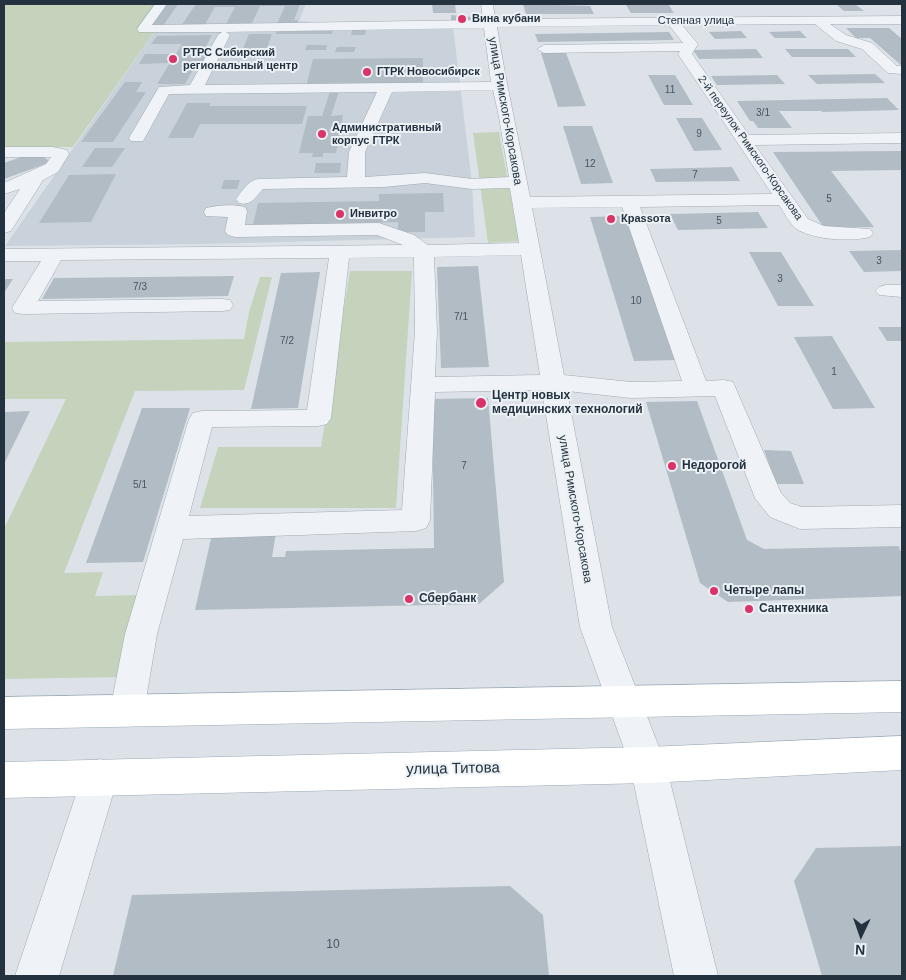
<!DOCTYPE html>
<meta charset="utf-8">
<style>
body{margin:0}
#map{position:relative;width:906px;height:980px;overflow:hidden;background:#dce2e8;font-family:Arial,sans-serif}
canvas{display:block}
.frame{position:absolute;inset:0;border:5px solid #24323f;pointer-events:none}
.north{position:absolute;left:836px;top:910px;width:50px;height:50px;-webkit-text-stroke:4px #ebf1f5;paint-order:stroke;rotate:183deg;font-size:14px;font-weight:700;line-height:20px;text-align:center;color:#24323f}
.north::after{content:'';display:block;margin:auto;width:18px;height:22px;background:#24323f;clip-path:polygon(50% 0,100% 100%,50% 72%,0 100%)}
</style>
<div id="map">
<canvas width="906" height="980"></canvas>
<div class="frame"></div>
<div class="north">N</div>
</div>
<script>
const ctx = document.querySelector('canvas').getContext('2d');
ctx.lineJoin = 'round';
function paint(path, color) { ctx.fillStyle = color; ctx.fill(path, 'evenodd'); }
function strokePath(path, color, width, dash) { ctx.strokeStyle = color; ctx.lineWidth = width; ctx.lineCap = dash ? 'butt' : 'round'; ctx.setLineDash(dash || []); ctx.stroke(path); }
function drawText(font, color, halo, rows, align = 'center') {
  ctx.font = font + ' Arial,sans-serif'; ctx.lineWidth = 4; ctx.setLineDash([]); ctx.textBaseline = 'middle'; ctx.strokeStyle = halo; ctx.fillStyle = color; for (const [text, x, y, turn = 0] of rows) {
    ctx.save(); ctx.translate(x, y); ctx.rotate((+turn || 0) * Math.PI / 180); ctx.textAlign = isNaN(turn) ? turn : align; if (halo) ctx.strokeText(text, 0, 0); ctx.fillText(text, 0, 0); ctx.restore();
  }
}
const built = new Path2D(`
 M164,4H306L299,21L314,22L312,27L146,28Z
 M453,26L472,184L475,237L204,244L5,246L156,30Z`);
const green = new Path2D(`
 M4,4H158L140,30L155,31L73,147L4,148Z
 M499,132L519,241L488,243L473,133Z
 M350,271H412L396,508H200L218,447H321Z
 M260,277H272L244,390L135,391L64,573L103,572L95,596L146,595L122,677L4,679V529L66,399H4L5,342L244,339L249,312Z`);
const building = new Path2D(`
 M165,4H178L163,26H150Z
 M196,4H300L294,20H298L297,24H277L285,6H260L251,25L225,26L235,7H215L204,26H181Z
 M432,4H455L456,13H433Z
 M523,4L590,6L594,14H526Z
 M668,4L674,13H631L626,5Z
 M836,4H855L864,11H844Z
 M451,15L473,17V21H451Z
 M846,28H889L902,39V66L870,38H856Z
 M333,29L332,34H276L277,30Z
 M352,30H366L365,35H351Z
 M741,31L747,38L715,39L709,32Z
 M800,31L807,38H775L769,32Z
 M669,32L674,40L538,42L535,34Z
 M249,34H272L266,51H242Z
 M212,35L202,54H207L202,63H197L185,84H157L170,63L139,64L145,54H176L182,44H151L157,36Z
 M307,45H327L326,50H305Z
 M337,47H356L354,52H335Z
 M756,49L763,58L699,59L693,50Z
 M785,49H848L856,57H792Z
 M541,53H566L586,106L558,107Z
 M423,58V84L341,85L331,116L343,115L336,153H323V157H312L313,153H299L308,116H322L332,85L306,86L313,59Z
 M875,74L885,83L817,84L808,75Z
 M648,75H675L693,105H664Z
 M777,75L785,84L717,85L711,76Z
 M125,82H142L136,92H146L113,142H81Z
 M887,98L899,110L823,112L821,111H779L792,128H758L753,121H750L737,101Z
 M187,103H211L209,106H307L302,124H200L193,138H168Z
 M676,118H702L722,150L694,151Z
 M563,126H592L613,183L581,184Z
 M95,148H125L112,167H82Z
 M902,151V170L831,171L874,227L824,228L773,152Z
 M36,152L51,162L4,179V163Z
 M316,163H341L340,173H314Z
 M732,167L740,181L656,182L650,169Z
 M116,174L91,222L39,223L69,175Z
 M224,180H240L237,189H221Z
 M443,193L444,212H425V232H398V222L253,225L258,203L379,201V194Z
 M758,212L768,228L678,230L670,214Z
 M625,216L677,360L634,361L590,217Z
 M902,250V271L864,272L849,251Z
 M749,252H781L814,306H778Z
 M478,266L489,367L441,368L437,267Z
 M320,272L298,408L251,409L281,273Z
 M234,276L228,296L42,299L54,278Z
 M4,279H13L4,293Z
 M878,327H902V341H887Z
 M832,336L875,408L833,409L794,337Z
 M488,398L504,582L479,604L195,610L212,534L276,533L272,557H285L286,551L434,548L432,399Z
 M697,401L747,540L764,549L899,546L900,551H902V596L728,602L700,583L646,402Z
 M142,408H190L143,562L86,563Z
 M30,411L4,464V412Z
 M764,450L791,451L804,484H776Z
 M902,846V976H822L794,881L816,848Z
 M510,886L543,915L549,976H113L132,895Z`);
const minor = new Path2D(`
 M155,4H167L152,25L483,20L481,4H493L495,19L902,16V24H830L846,35L872,43L897,66H902V74L888,73L862,49L836,41L815,24L682,25L698,44L692,54L749,135L902,133V143L755,145L808,219L824,226L870,229L873,233L870,237C850,242 812,240 795,228C789,222 784,212 779,205L640,207L706,381L724,380L733,382L781,493L790,503L802,507L902,505V527L800,529L770,517L755,498L715,396L631,398L567,391L612,627L666,765L718,976H674L630,765L580,627L542,390L435,392L430,520L426,528L416,531L183,539L157,634L144,711L139,722L127,727L115,722L110,711L125,634L189,419L193,413L202,411L307,410L329,258L61,260L38,301L222,299L230,300L233,305L230,310L222,311L23,314L15,313L12,308L41,261H4V249L403,245L377,235L235,237L228,235L225,231L228,217L206,216L204,212L206,208C218,205 233,204 245,207L247,211L245,225L379,223L414,235L428,245L519,243L510,188L472,189L425,183L384,187L263,189C255,198 251,206 239,203L236,199C242,191 248,181 258,179L347,177L349,152L377,92L169,94L143,141H131L129,138L159,87L190,85L218,35L222,32H139L137,29ZM669,25L683,43L544,45L537,49L544,53L680,51L678,54L772,194L530,197C519,140 506,84 497,27ZM484,28L491,82L205,85L230,35L226,32ZM493,90L499,117L509,177L472,179L425,173L365,177V152L392,92ZM622,207L682,381L631,382L564,375L532,208ZM521,255L540,375L435,377L437,331L434,257ZM414,257L415,331L402,510L189,516L212,427L318,426L327,424L331,418L349,258Z
 M4,147H53L67,150L69,154L58,172L43,180L11,231L4,233V213L20,189L4,194V183L46,164L51,157H4Z
 M886,285H902V297L879,295L875,291L879,287Z
 M100,759L113,764L118,777L59,976H15L82,777L87,764Z`);
const major = new Path2D(`
 M902,681V712L4,729V697Z
 M902,736V770L648,783L4,798V762L648,747Z`);
const markers = [
 [462,19,5,"#da3367"],
 [173,59,5,"#da3367"],
 [367,72,5,"#da3367"],
 [322,134,5,"#da3367"],
 [340,214,5,"#da3367"],
 [611,219,5,"#da3367"],
 [481,403,6,"#da3367"],
 [672,466,5,"#da3367"],
 [714,591,5,"#da3367"],
 [409,599,5,"#da3367"],
 [749,609,5,"#da3367"]
];
const numberNames = [
 ["11",670,90],
 ["3/1",763,113],
 ["9",699,134],
 ["12",590,164],
 ["7",695,175],
 ["5",829,199],
 ["5",719,221],
 ["3",879,261],
 ["3",780,279],
 ["7/3",140,287],
 ["10",636,301],
 ["7/1",461,317],
 ["7/2",287,341],
 ["1",834,372],
 ["7",464,466],
 ["5/1",140,485]
];
const farPoinames = [
 ["Вина кубани",472,19],
 ["РТРС Сибирский",183,53],
 ["региональный центр",183,66],
 ["ГТРК Новосибирск",377,72],
 ["Административный",332,128],
 ["корпус ГТРК",332,141],
 ["Инвитро",350,214],
 ["Краssота",621,219]
];
const farStreetnames = [
 ["Степная улица",696,21],
 ["2-й переулок Римского-Корсакова",750,148,55]
];
const streetNames = [
 ["улица Римского-Корсакова",505,111,80],
 ["улица Римского-Корсакова",575,509,80]
];
const poiNames = [
 ["Центр новых",492,396],
 ["медицинских технологий",492,410],
 ["Недорогой",682,466],
 ["Четыре лапы",724,591],
 ["Сбербанк",419,599],
 ["Сантехника",759,609]
];
const nearNumbernames = [
 ["10",333,945]
];
const nearStreetnames = [
 ["улица Титова",453,769,-1]
];
paint(built, '#c9d2da');
paint(green, '#c5d2bc');
paint(building, '#b2bcc5');
strokePath(minor, '#a1aab2', 1);
strokePath(major, '#9aa9b4', 1);
paint(minor, '#eff2f6');
paint(major, '#fff');
for (const [x, y, r, color] of markers) { const dot = new Path2D(); dot.arc(x, y, r, 0, 2 * Math.PI); ctx.fillStyle = color; ctx.fill(dot); strokePath(dot, '#ebf1f5', 2); }
drawText('10px', '#485460', null, numberNames);
drawText('bold 11px', '#24323f', '#ebf1f5', farPoinames, 'left');
drawText('11px', '#24323f', '#ebf1f5', farStreetnames);
drawText('12px', '#24323f', '#ebf1f5', streetNames);
drawText('bold 12px', '#24323f', '#ebf1f5', poiNames, 'left');
drawText('12px', '#485460', null, nearNumbernames);
drawText('15px', '#24323f', '#ebf1f5', nearStreetnames);
</script>
